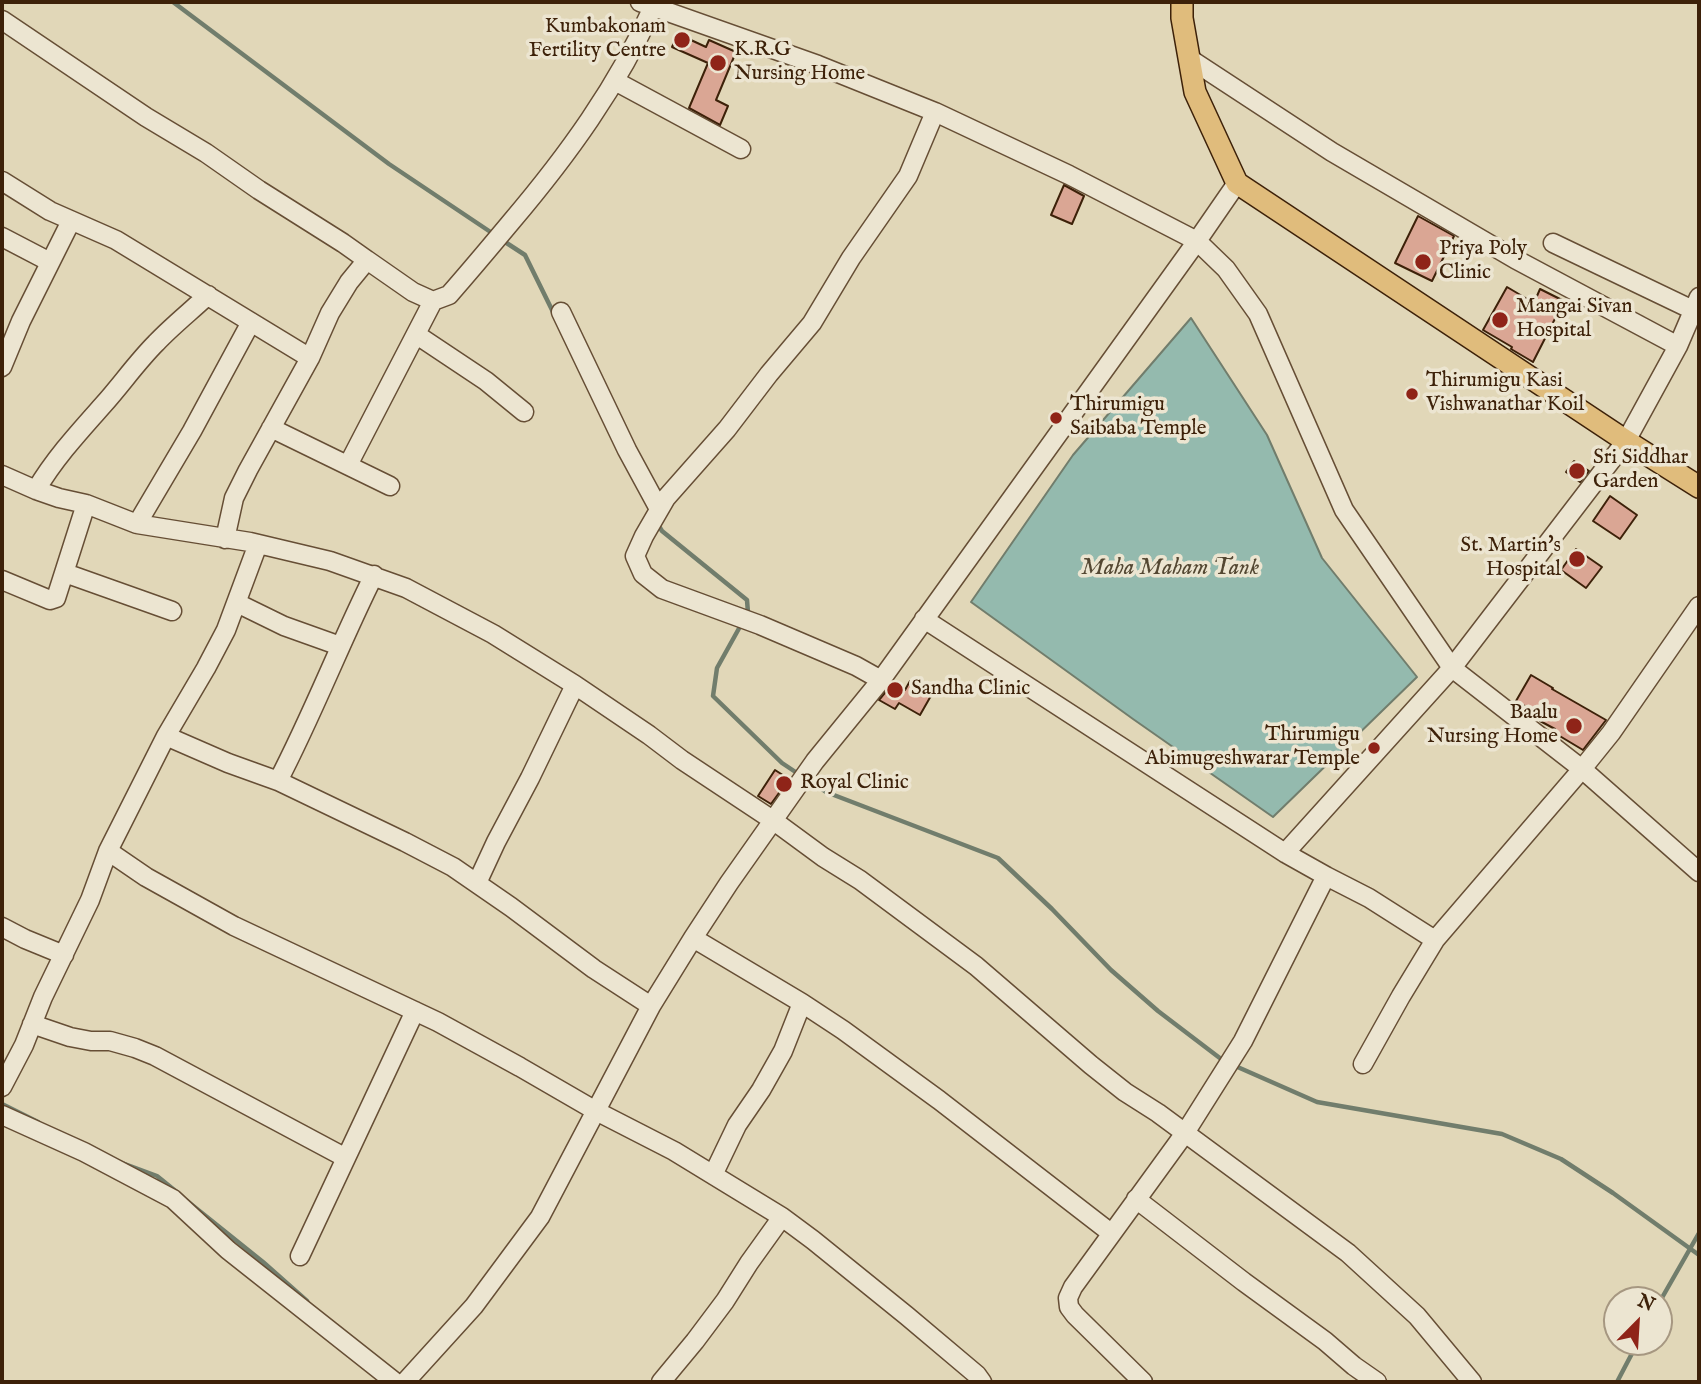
<!DOCTYPE html>
<style>
body{margin:0}
#map{position:relative;width:1701px;height:1384px;overflow:hidden;background:#e1d7b8;font-family:"IM FELL English",serif}
canvas{display:block}
.frame{position:absolute;inset:0;border:4px solid #3d2109;pointer-events:none}
.north{position:absolute;left:1603px;top:1286px;width:70px;height:70px;box-sizing:border-box;background:#ece5d1;border:2px solid #a69781;border-radius:50%;rotate:24deg;font-size:19px;font-weight:700;line-height:28px;text-align:center;color:#3d2109}
.north::after{content:'';display:block;margin:auto;width:24px;height:32px;background:#8f2418;clip-path:polygon(50% 0,100% 100%,50% 72%,0 100%)}
</style>
<div id="map">
<canvas width="1701" height="1384"></canvas>
<div class="frame"></div>
<div class="north">N</div>
</div>
<script>
const ctx = document.querySelector('canvas').getContext('2d');
ctx.lineJoin = 'round';
function paint(path, color) { ctx.fillStyle = color; ctx.fill(path, 'evenodd'); }
function strokePath(path, color, width, dash) { ctx.strokeStyle = color; ctx.lineWidth = width; ctx.lineCap = dash ? 'butt' : 'round'; ctx.setLineDash(dash || []); ctx.stroke(path); }
function drawText(font, color, halo, rows, align = 'center') {
  ctx.font = font + ' "IM FELL English",serif'; ctx.lineWidth = 7; ctx.setLineDash([]); ctx.textBaseline = 'middle'; ctx.strokeStyle = halo; ctx.fillStyle = color; for (const [text, x, y, turn = 0] of rows) {
    ctx.save(); ctx.translate(x, y); ctx.rotate((+turn || 0) * Math.PI / 180); ctx.textAlign = isNaN(turn) ? turn : align; if (halo) ctx.strokeText(text, 0, 0); ctx.fillText(text, 0, 0); ctx.restore();
  }
}
const water = new Path2D(`
 M1191,318L1267,435L1322,558L1417,677L1273,817L1133,719L971,602L1073,455Z`);
const stream = new Path2D(`
 M173,2L389,164L495,235
 M502,240L525,255L554,314
 M657,523L662,531L747,600L748,613L747,615
 M742,623L717,668L713,696L782,763L800,775
 M807,779L826,792L998,858L1052,909L1111,970L1158,1011L1225,1062
 M1233,1065L1317,1102L1502,1134L1561,1159L1613,1193L1699,1255
 M2,1104L38,1122
 M122,1163L157,1176L178,1193
 M187,1201L263,1262L307,1301
 M1659,1303L1699,1233
 M1617,1382L1638,1342`);
const building = new Path2D(`
 M678,34L706,47L709,40L736,52L716,100L728,106L720,125L689,108L708,63L672,47Z
 M1064,185L1084,196L1072,224L1051,215Z
 M1418,216L1454,236L1432,281L1395,263Z
 M1507,287L1534,303L1540,289L1564,301L1533,362L1511,349L1512,347L1483,330Z
 M1574,461L1589,471L1580,482L1566,472Z
 M1610,496L1637,515L1620,539L1593,521Z
 M1576,549L1602,567L1586,588L1561,570Z
 M1531,675L1553,688L1552,689L1606,720L1583,750L1553,732L1555,729L1540,721L1543,716L1516,701Z
 M910,681L932,694L920,715L899,703L895,709L879,700L893,683L905,690Z
 M775,770L789,779L771,804L758,796Z`);
const minor = new Path2D(`
 M640,2L818,65L935,112L1069,175L1197,241L1226,269L1258,314L1344,510L1452,668L1582,769L1699,872
 M2,20L146,117L206,153L259,190L343,243L367,260
 M1190,59L1332,152L1515,259L1678,346
 M615,81L741,149
 M2,181L50,211L116,240L310,358
 M2,237L50,262
 M1553,243L1699,313
 M561,312L627,450L659,509
 M417,335L486,381L524,412
 M2,367L21,321L71,221
 M271,428L390,486
 M348,465L433,301
 M2,475L36,490L59,498L86,504L137,524L250,542L330,561L406,588L493,634L575,685L649,735L682,760L774,821L823,857L860,880L976,966L1091,1065L1125,1092L1158,1113L1348,1253L1417,1316L1472,1382
 M36,490C55,458 79,432 103,405C121,385 137,362 156,343C172,326 191,311 208,295
 M137,524L192,431L251,322
 M225,539L234,498L248,470L310,358L330,313L349,282L367,260L413,292L433,301L449,295C470,271 491,246 511,222C567,156 618,86 653,7
 M65,573L172,611
 M2,580L50,600L56,598L86,504
 M237,603L284,626L340,646
 M924,619L1285,853L1326,876L1243,1041L1185,1133L1073,1287L1068,1298L1069,1307L1075,1315L1143,1382
 M881,680L856,666L760,625L662,589L643,574L635,556L644,536L666,498L727,429L769,374L812,323L851,258L908,176L935,112
 M166,736L228,763L278,781L405,842L453,867L511,907L594,969L651,1006
 M278,781C313,714 340,643 374,575
 M108,851L146,877L234,926L438,1022L520,1067L596,1111L674,1151L782,1217L813,1240L907,1316L977,1375L982,1382
 M1285,853L1452,668L1626,441L1678,346L1699,297
 M1326,876L1369,898L1435,940
 M477,883L496,842L530,778L575,685
 M2,927L25,939L64,955
 M693,938L802,1003L843,1030L939,1100L1111,1233
 M32,1024L70,1037L91,1041H110L135,1048L155,1056L346,1158
 M1363,1064L1401,996L1435,940L1582,769L1611,733L1699,606
 M2,1087L24,1045L43,997L90,900L108,851L166,736L206,668L226,630L258,544
 M2,1115L84,1152L173,1199L228,1250L395,1382
 M713,1175L737,1125L761,1090L783,1051L802,1003
 M1136,1199L1244,1282L1325,1341L1354,1366L1377,1382
 M300,1256L415,1011
 M405,1382L474,1306L540,1217L651,1006L693,938L729,883L815,761L881,680L1197,241L1237,183
 M661,1382L695,1341L725,1301L749,1263L782,1217`);
const major = new Path2D(`
 M1182,2V18L1195,92L1237,183L1626,441L1699,487`);
const markers = [
 [682,40,9,"#8f2418"],
 [718,63,9,"#8f2418"],
 [1423,262,9,"#8f2418"],
 [1500,320,9,"#8f2418"],
 [1412,394,7,"#8f2418"],
 [1056,418,7,"#8f2418"],
 [1577,471,9,"#8f2418"],
 [1577,559,9,"#8f2418"],
 [895,690,9,"#8f2418"],
 [1574,726,9,"#8f2418"],
 [1374,748,7,"#8f2418"],
 [784,784,9,"#8f2418"]
];
const poiNames = [
 ["Kumbakonam",666,28,"right"],
 ["Fertility Centre",666,52,"right"],
 ["K.R.G",734,51],
 ["Nursing Home",734,75],
 ["Priya Poly",1439,250],
 ["Clinic",1439,274],
 ["Mangai Sivan",1516,308],
 ["Hospital",1516,332],
 ["Thirumigu Kasi",1426,382],
 ["Vishwanathar Koil",1426,406],
 ["Thirumigu",1070,406],
 ["Saibaba Temple",1070,430],
 ["Sri Siddhar",1593,459],
 ["Garden",1593,483],
 ["St. Martin's",1561,547,"right"],
 ["Hospital",1561,571,"right"],
 ["Sandha Clinic",911,690],
 ["Baalu",1558,714,"right"],
 ["Nursing Home",1558,738,"right"],
 ["Thirumigu",1360,736,"right"],
 ["Abimugeshwarar Temple",1360,760,"right"],
 ["Royal Clinic",800,784]
];
const waterNames = [
 ["Maha Maham Tank",1170,569]
];
paint(water, '#94baae');
strokePath(water, '#717d6c', 2);
strokePath(stream, '#717d6c', 4.5);
paint(building, '#daa694');
strokePath(building, '#3d2109', 2);
strokePath(minor, '#664e35', 21);
strokePath(major, '#3d2109', 24);
strokePath(minor, '#ece5d1', 18);
strokePath(major, '#e0bc7c', 21);
for (const [x, y, r, color] of markers) { const dot = new Path2D(); dot.arc(x, y, r, 0, 2 * Math.PI); ctx.fillStyle = color; ctx.fill(dot); strokePath(dot, '#ece5d1', 2.5); }
drawText('21px', '#3d2109', '#ece5d1', poiNames, 'left');
drawText('italic 23px', '#534732', '#ece5d1', waterNames);
</script>
